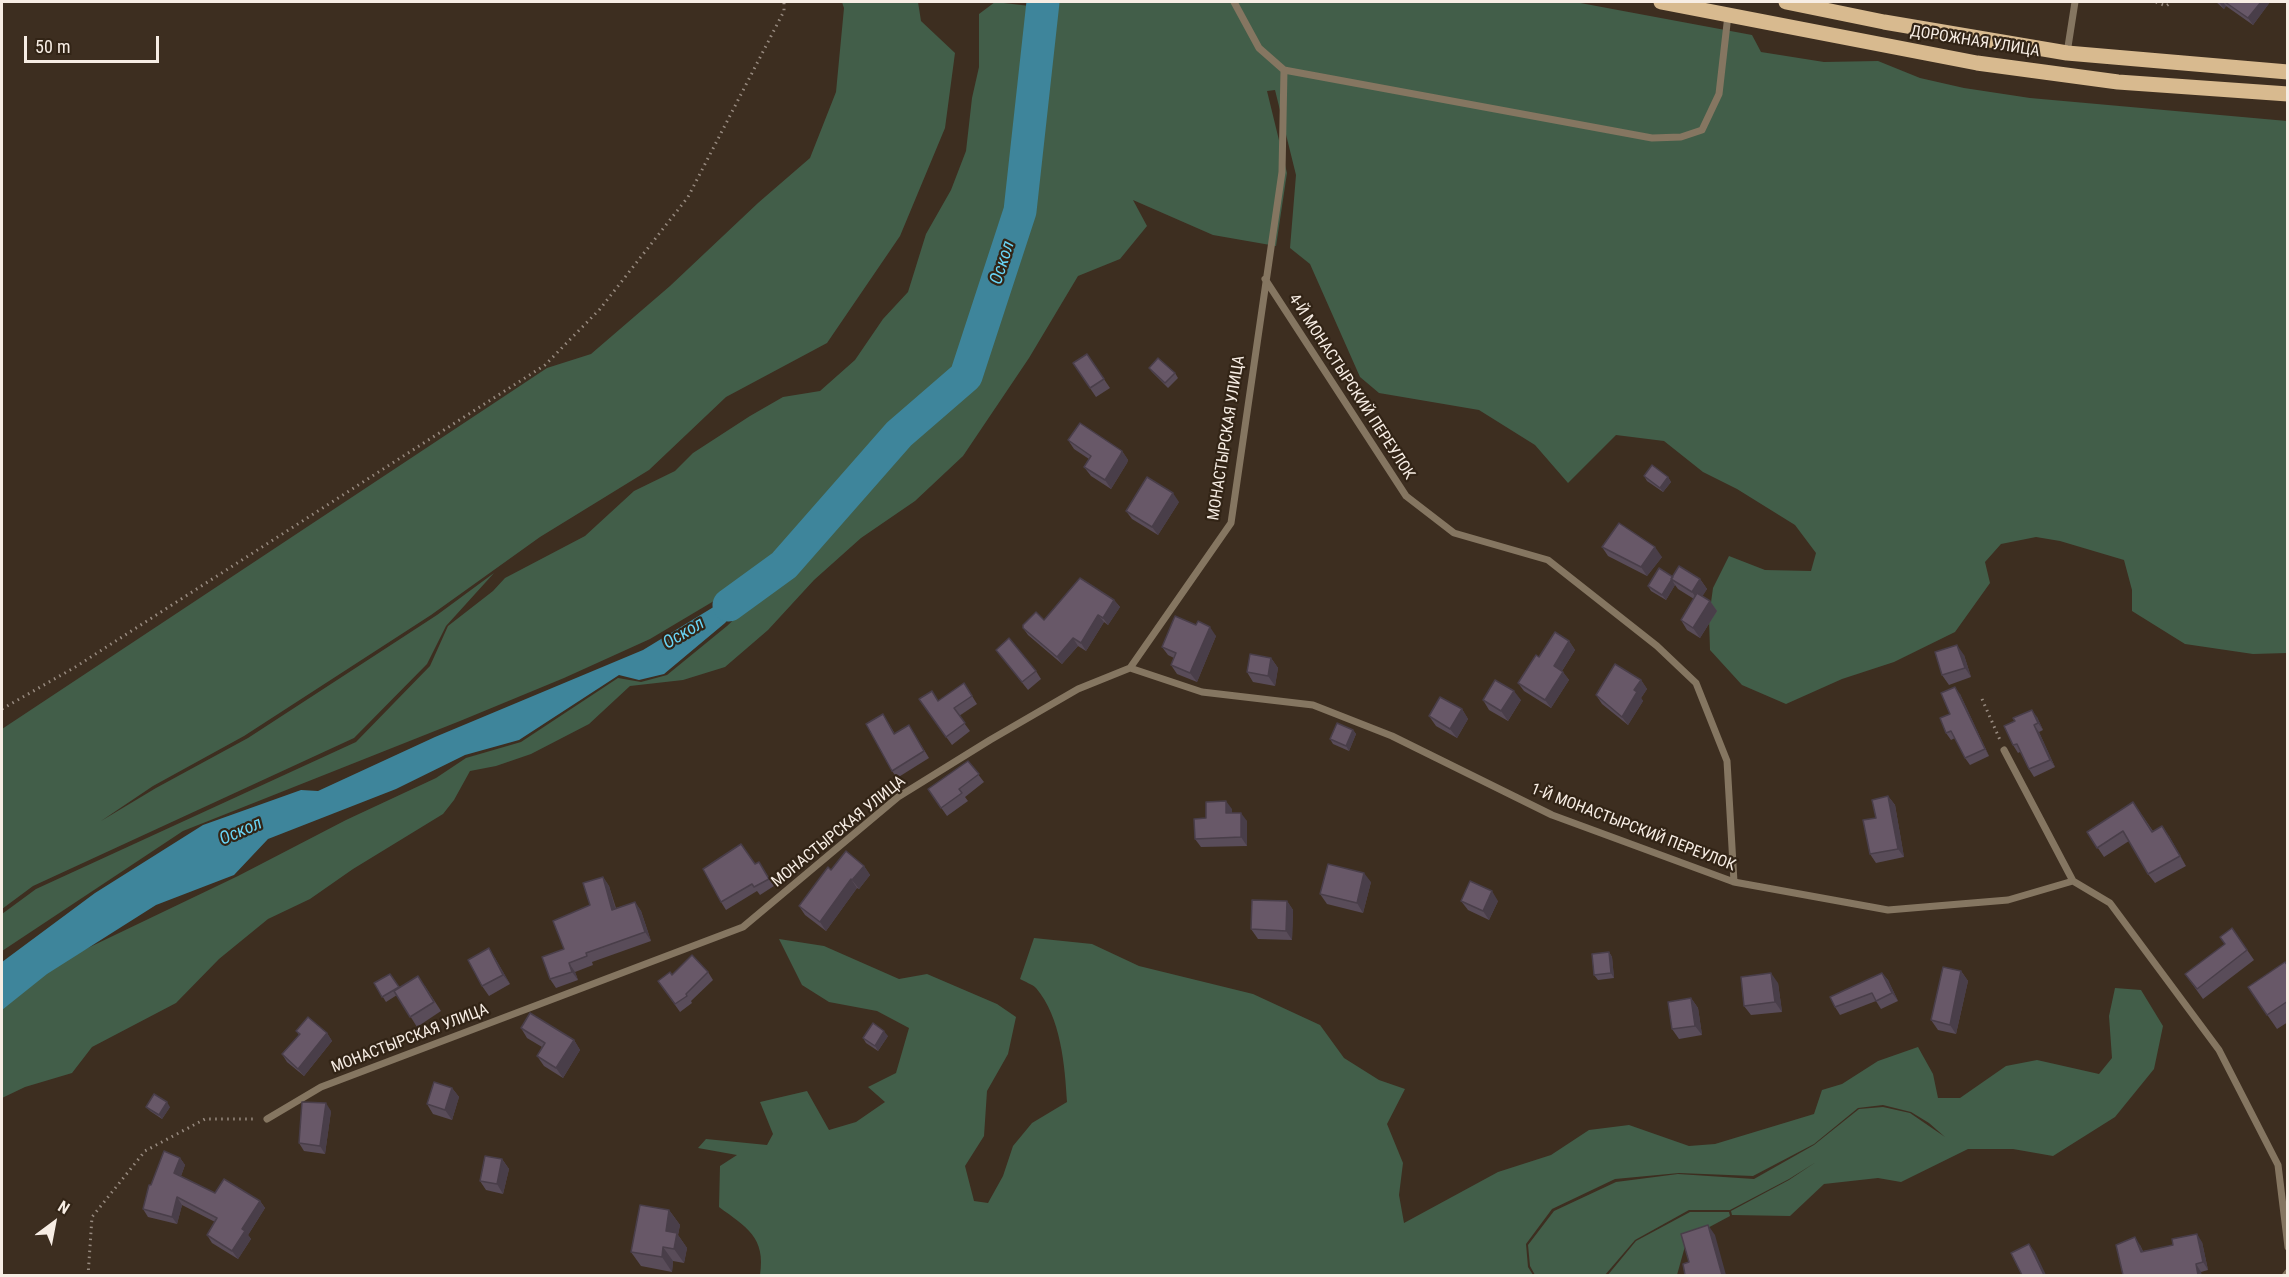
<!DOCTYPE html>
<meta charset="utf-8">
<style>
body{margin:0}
#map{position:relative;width:2289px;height:1277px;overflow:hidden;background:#3d2e20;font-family:"Roboto Condensed",sans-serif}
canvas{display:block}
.frame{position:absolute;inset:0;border:3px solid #f7ede4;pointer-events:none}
.north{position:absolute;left:24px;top:1193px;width:60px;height:60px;-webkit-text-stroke:4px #322416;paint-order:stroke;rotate:32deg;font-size:16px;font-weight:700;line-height:24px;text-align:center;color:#f7ede4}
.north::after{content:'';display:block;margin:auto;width:21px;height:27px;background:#f7ede4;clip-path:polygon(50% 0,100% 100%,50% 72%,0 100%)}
.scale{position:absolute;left:24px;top:36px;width:135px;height:27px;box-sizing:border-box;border:3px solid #f7ede4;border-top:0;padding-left:8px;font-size:18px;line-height:21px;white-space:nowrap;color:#f7ede4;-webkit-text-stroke:4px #322416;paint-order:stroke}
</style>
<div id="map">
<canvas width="2289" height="1277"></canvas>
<div class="frame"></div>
<div class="north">N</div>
<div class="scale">50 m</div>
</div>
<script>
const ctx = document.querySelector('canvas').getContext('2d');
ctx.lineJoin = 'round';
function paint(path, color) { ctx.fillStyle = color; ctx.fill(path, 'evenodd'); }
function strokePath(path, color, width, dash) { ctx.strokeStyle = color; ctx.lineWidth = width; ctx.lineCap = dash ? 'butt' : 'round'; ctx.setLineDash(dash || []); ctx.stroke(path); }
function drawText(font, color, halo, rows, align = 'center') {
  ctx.font = font + ' "Roboto Condensed",sans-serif'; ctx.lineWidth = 4.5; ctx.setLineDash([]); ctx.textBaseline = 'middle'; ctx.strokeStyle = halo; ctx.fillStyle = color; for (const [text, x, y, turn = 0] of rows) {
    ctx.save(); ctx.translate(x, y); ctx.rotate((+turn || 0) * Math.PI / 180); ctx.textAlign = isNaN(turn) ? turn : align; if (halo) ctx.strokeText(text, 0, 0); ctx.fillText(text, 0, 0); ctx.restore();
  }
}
const green = new Path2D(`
 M842,2H918L921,21L955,53L945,128L900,236L827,343L726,397L649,470L540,537L431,615L244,736L153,786L101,821L156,788L248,738L437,615L494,573L446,626L427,664L354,738L33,886L2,909V729L547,368L591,354L670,286L758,203L810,158L836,92L844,8Z
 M995,2L1030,6L1006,220L957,371L896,424L790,545L729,592L650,639L564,678L460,721L183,831L2,951V914L36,889L356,742L430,666L448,626L493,591L505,578L585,536L634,491L675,471L693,453L750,416L783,397L820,391L855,360L883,319L908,292L926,234L951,190L966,151L972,98L979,67V14Z
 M1046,2H1575L1752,35L1761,52L1824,62L1878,61L1920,78L1964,88L2030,98L2287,121V653L2253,654L2185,644L2132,611V590L2124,560L2060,541L2036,537L2001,544L1985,562L1990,583L1955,632L1894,662L1842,679L1786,704L1742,685L1710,650L1709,617L1713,588L1729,556L1765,570L1811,571L1816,553L1795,525L1737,489L1703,472L1664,441L1616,435L1568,483L1535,445L1479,410L1379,393L1360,377L1310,264L1290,248L1296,175L1275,90L1267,91L1287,173L1276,246L1213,235L1133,200L1147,226L1120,259L1078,276L1029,358L963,456L915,501L861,538L814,580L768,630L725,667L683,680L630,686L589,724L531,754L496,766L470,771L454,800L443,814L353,869L310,899L268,919L219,959L176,1003L92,1047L72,1073L25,1087L2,1098V1001L69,957L238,876L346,820L436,778L466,758L521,742L618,678L641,682L667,675L727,626L788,569L904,440L972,378L1026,213Z
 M1034,938L1092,944L1139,966L1253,994L1320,1025L1344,1058L1379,1080L1405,1089L1387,1124L1403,1163L1399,1195L1404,1223L1498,1172L1551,1155L1589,1130L1629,1125L1689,1146L1715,1144L1814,1114L1822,1090L1842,1084L1878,1061L1918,1047L1933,1074L1938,1098H1960L2006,1066L2037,1060L2099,1074L2112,1058L2109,1016L2115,988L2141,990L2163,1026L2154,1069L2115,1117L2053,1156L2013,1149H1968L1901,1182L1878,1178L1824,1184L1790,1216L1732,1215L1731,1211L1789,1180L1816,1162L1789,1179L1730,1210H1689L1635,1240L1605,1275H1535L1530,1266L1528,1245L1554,1211L1616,1182L1678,1174L1754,1179L1814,1145L1859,1109L1883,1107L1910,1113L1945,1137L1929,1123L1911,1112L1883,1105L1858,1108L1814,1144L1753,1176L1679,1173L1615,1179L1552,1209L1526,1244L1528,1267L1533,1275H760C766,1237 746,1227 719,1207L720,1166L737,1155L698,1148L706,1139L767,1145L773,1134L760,1102L807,1091L829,1130L856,1122L885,1102L868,1087L896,1073L909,1028L877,1011L829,1002L802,985L779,939L824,946L899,979L927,974L997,1004L1016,1017L1008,1054L987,1091L984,1136L965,1166L974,1201L988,1203L1003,1176L1013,1146L1032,1123L1067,1102C1065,1066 1061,1017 1036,988C1032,984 1025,982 1020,979Z
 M1690,1212H1729L1730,1216L1687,1239L1677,1275L1607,1276L1636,1241Z`);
const water = new Path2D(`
 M771,572L725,623L664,674L639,680L619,675L519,740L465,755L396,789L268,839L234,875L156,905L47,974L2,1010V962L95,893L203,825L301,790L318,791L435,737L643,650Z`);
const river = new Path2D(`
 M729,605L784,565L899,434L966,376L1020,211L1043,2`);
const path = new Path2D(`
 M2156,2L2166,6L2172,2
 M1982,699L2000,740
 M2,709L77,666L545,365L600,309L688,197L784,11V2
 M88,1276L92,1217L145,1151L205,1119H256`);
const service = new Path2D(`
 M2067,53L2075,2
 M1284,70L1652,138L1681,137L1702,130L1719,94L1728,15
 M1265,279L1406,496L1454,533L1548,560L1657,646L1696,683L1727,761L1734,882
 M1130,668L1202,692L1313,705L1392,736L1552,815L1734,882L1888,910L2008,900L2073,881
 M2004,750L2073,881L2110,903L2219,1050L2278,1165L2288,1247
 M267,1119L321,1087L743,927L898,797L990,740L1078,689L1130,668L1231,523L1282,172L1284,70L1259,48L1234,2
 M2285,1276L2288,1272`);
const primary = new Path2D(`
 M1661,2L1977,63L2118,82L2288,94
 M1786,2L1884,22L2067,53L2288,72`);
const wall = new Path2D(`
 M2216,2H2270L2253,25L2226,6L2224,9Z
 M1087,354L1110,388L1096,397L1073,363Z
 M1149,368L1175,373L1178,378L1168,388L1152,372Z
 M1068,440L1122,451L1128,460L1127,463L1111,489L1091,476L1084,467L1089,459L1074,449Z
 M1644,476L1668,477L1671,482L1663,492L1647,481Z
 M1179,502L1158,535L1132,519L1126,511Z
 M1602,547L1662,557L1647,576L1608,556Z
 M1673,577L1700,579L1707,589L1702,596L1710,601L1717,611L1700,638L1687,630L1681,620L1694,599L1678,589L1675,585L1666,600L1651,591L1648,586Z
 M1114,600L1120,607L1108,625L1104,622L1086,651L1078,646L1062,664L1028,635L1023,628L1044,620Z
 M1196,625L1216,636L1197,682L1177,674L1171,665L1174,658L1168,655L1162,647Z
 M1569,641L1575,650L1562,671L1569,680L1551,708L1524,691L1518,683L1539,657Z
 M996,650L1036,671L1041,679L1028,690Z
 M1964,655L1971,677L1949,685L1942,675Z
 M1271,658L1278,668L1275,686L1253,682L1247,672Z
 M1641,680L1647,689L1641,698L1643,701L1628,725L1602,704L1596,695Z
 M964,683L977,704L959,716L970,731L952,745L919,699L938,701Z
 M1960,694L1989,756L1970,765L1965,758L1955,738L1951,740L1946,733L1950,714Z
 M1483,700H1521L1508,721L1489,710Z
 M1462,709L1468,719L1457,738L1436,726L1429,716Z
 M2037,717L2043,730L2039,732L2055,767L2034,777L2029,769L2020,752L2018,753L2013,745Z
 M888,722L895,734L914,733L929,758L897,778L892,771Z
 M1353,730L1356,734L1349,751L1333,744L1330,739Z
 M968,761L984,782L965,797L968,801L947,816L928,789Z
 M1888,796L1895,805L1904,857L1876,863L1870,854L1876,818Z
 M2133,802L2153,831L2169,836L2186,866L2155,883L2148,874L2129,841L2104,857L2087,832Z
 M1232,809V813L1247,821V846L1201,847L1195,839L1206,818Z
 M759,862L774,886L760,895L757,891L726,910L721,902L755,864Z
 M864,866L870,875L859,889L857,888L826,931L805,915L799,906L831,870Z
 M603,877L609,886L616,908L635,902L641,911L651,941L592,962L593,965L575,972L578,980L556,988L550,979L564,949L590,905Z
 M1371,882L1363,913L1327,904L1320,894Z
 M1287,901L1293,910L1292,940L1258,939L1251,929Z
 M1461,901H1498L1489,920L1468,910Z
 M2232,928L2254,960L2203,999L2185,974L2225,944Z
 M1609,952L1612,957L1614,978L1598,980L1594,975Z
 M495,958L510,984L489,996L482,986Z
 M2288,966V1022L2277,1029L2248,987Z
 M1961,971L1968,981L1956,1034L1938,1030L1931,1020Z
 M708,972L713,980L691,1001L692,1003L680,1012L658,981L672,975Z
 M1882,973L1888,980L1898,1001L1881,1009L1876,1001L1840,1015L1835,1007Z
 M374,983L399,988L425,986L441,1011L417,1027L397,995L386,1002Z
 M1778,983L1782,1012L1751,1015L1744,1006Z
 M1691,998L1698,1008L1702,1035L1679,1039L1672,1029Z
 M521,1028L574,1040L580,1050L563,1078L544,1066L537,1056L542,1047L527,1038Z
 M296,1031L327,1033L332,1041L304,1076L287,1062L282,1054L299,1035Z
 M888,1036L878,1051L866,1043L863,1038Z
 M452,1088L459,1097L452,1120L433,1114L427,1104Z
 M146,1107H170L162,1119L150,1111Z
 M331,1111L325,1154L304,1151L299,1143Z
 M180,1158L185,1165L181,1176L215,1193L260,1201L265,1208L248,1235L251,1239L238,1259L212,1243L207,1235L215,1222L182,1205L177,1224L148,1217L143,1209L151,1185Z
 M502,1159L509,1169L503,1194L486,1190L480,1181Z
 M669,1210L680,1225L678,1235L687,1248L684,1263L673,1261L672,1272L641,1266L631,1252Z
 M2202,1242L2208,1270L2201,1272L2123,1275L2140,1245L2143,1251Z`);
const shadedWall = new Path2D(`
 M2219,2H2223L2226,6L2224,9Z
 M2261,2H2270L2253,25L2248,18Z
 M1122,451L1128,460L1127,463L1111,489L1105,480Z
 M1668,477L1671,482L1663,492L1660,488Z
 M1173,493L1179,502L1158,535L1152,527Z
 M1655,547L1662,557L1647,576L1641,567Z
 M1700,579L1707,589L1699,602L1692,592Z
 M1672,580L1675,585L1666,600L1662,595Z
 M1114,600L1120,607L1108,625L1103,618Z
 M1710,601L1717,611L1700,638L1693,628Z
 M1098,615L1104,622L1086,651L1081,643Z
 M1210,627L1216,636L1197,682L1190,673Z
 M1073,638L1078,646L1062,664L1057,657Z
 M1569,641L1575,650L1560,674L1554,666Z
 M1957,645L1964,655L1971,677L1965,668Z
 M1271,658L1278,668L1275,686L1268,676Z
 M1563,672L1569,680L1551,708L1545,700Z
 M1641,680L1647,689L1641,698L1643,701L1628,725L1622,717L1634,690Z
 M1955,687L1960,694L1989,756L1985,749Z
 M1514,691L1521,700L1508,721L1501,711Z
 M1462,709L1468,719L1457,738L1450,729Z
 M2032,710L2037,717L2043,730L2038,723Z
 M2034,725L2039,732L2055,767L2050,760Z
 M1353,730L1356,734L1349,751L1346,746Z
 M1888,796L1895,805L1904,857L1898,849Z
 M1226,801L1232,809V821L1226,813Z
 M1241,813L1247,821V846L1241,837Z
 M2162,826L2169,836L2186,866Z
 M864,866L870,875L859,889L852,880Z
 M1364,873L1371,882L1363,913L1357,903Z
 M603,877L609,886L618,918L612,910Z
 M851,879L857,888L826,931L820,922Z
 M1492,891L1498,901L1489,920L1483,911Z
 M1287,901L1293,910L1292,940L1286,931Z
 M635,902L641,911L651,941L645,932Z
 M489,948L495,958L510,984L503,975Z
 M1609,952L1612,957L1614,978L1611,973Z
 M569,963L575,972L578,980L572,972Z
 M1961,971L1968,981L1956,1034L1950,1025Z
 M1771,973L1778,983L1782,1012L1775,1002Z
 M1882,973L1888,980L1898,1001L1892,993Z
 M1691,998L1698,1008L1702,1035L1695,1026Z
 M884,1031L888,1036L878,1051L875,1046Z
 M327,1033L332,1041L304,1076L298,1069Z
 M574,1040L580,1050L563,1078L556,1068Z
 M452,1088L459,1097L452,1120L445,1110Z
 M167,1102L170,1107L162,1119L159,1115Z
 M326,1103L331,1111L325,1154L320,1146Z
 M180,1158L185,1165L179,1181L174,1173Z
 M502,1159L509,1169L503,1194L497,1184Z
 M177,1197L182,1205L177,1224L172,1217Z
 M260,1201L265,1208L248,1235L251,1239L238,1259L232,1251L242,1229Z
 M669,1210L680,1225L678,1235L687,1248L684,1263L674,1249L666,1231Z
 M1708,1225L1715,1235L1726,1275H1722Z
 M2197,1234L2202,1242L2208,1270L2203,1262Z
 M2135,1237L2140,1245L2147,1260L2141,1252Z
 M2029,1244L2035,1252L2046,1275H2044Z
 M663,1247L673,1261L672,1272L662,1257Z
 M2196,1264L2201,1272L2202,1275H2198Z`);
const building = new Path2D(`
 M2225,2H2261L2248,18Z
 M1087,354L1104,379L1090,388L1073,363Z
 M1158,358L1175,373L1165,383L1149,368Z
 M1080,423L1122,451L1121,454L1105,480L1084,467L1091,456L1068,440Z
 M1652,465L1668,477L1660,488L1644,476Z
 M1147,477L1173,493L1152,527L1126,511Z
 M1619,523L1655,547L1641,567L1602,547Z
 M1679,566L1700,579L1692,592L1671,579Z
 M1659,568L1673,577L1671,579H1672L1662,595L1648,586Z
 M1080,578L1114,600L1103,618L1098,615L1081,643L1073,638L1057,657L1023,628V625L1036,612L1044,620Z
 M1697,593L1710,601L1693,628L1681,620Z
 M1175,616L1196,625L1198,621L1210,627L1190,673L1171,665L1176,653L1162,647Z
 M1555,632L1569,641L1554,666L1563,672L1545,700L1518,683L1536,655L1539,657Z
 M1009,638L1036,671L1022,682L996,650Z
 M1957,645L1965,668L1942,675L1935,652Z
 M1250,654L1271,658L1268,676L1247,672Z
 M1615,664L1641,680L1634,690L1637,692L1622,717L1596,695Z
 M1495,680L1514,691L1501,711L1483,700Z
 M964,683L972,696L954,708L965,723L946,737L919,699L932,691L938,701Z
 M1955,687L1985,749L1965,758L1951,731L1946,733L1940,718L1950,714L1941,693Z
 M1440,697L1462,709L1450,729L1429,716Z
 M2032,710L2038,723L2034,725L2050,760L2029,769L2017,744L2013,745L2004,726L2015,721L2013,718Z
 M883,714L894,734L909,725L924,751L892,771L866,724Z
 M1337,723L1353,730L1346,746L1330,739Z
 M968,761L979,774L959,789L962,793L941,808L928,789Z
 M1888,796L1898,849L1870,854L1863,820L1876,818L1872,800Z
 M1226,801V813H1241V837L1195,839L1194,819L1206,818V802Z
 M2133,802L2152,832L2162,826L2180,856L2148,874L2123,831L2097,848L2087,832Z
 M741,844L755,864L759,862L769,879L754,887L752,884L721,902L703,869Z
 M846,851L864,866L852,880L851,879L820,922L799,906L828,867L831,870Z
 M1328,864L1364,873L1357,903L1320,894Z
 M603,877L612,910L635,902L645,932L586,953L587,956L569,963L572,972L550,979L542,957L564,949L553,921L590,905L583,883Z
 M1470,881L1492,891L1483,911L1461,901Z
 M1252,900L1287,901L1286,931L1251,929Z
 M2232,928L2247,950L2197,989L2185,974L2225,944L2220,937Z
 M489,948L503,975L482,986L468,960Z
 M1609,952L1611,973L1594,975L1592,954Z
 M692,955L708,972L686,994L687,996L675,1004L658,981L670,972L672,975Z
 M2285,962L2288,966V1001L2267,1015L2248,987Z
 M1943,967L1961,971L1950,1025L1931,1020Z
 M1771,973L1775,1002L1744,1006L1741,977Z
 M1882,973L1892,993L1876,1001L1872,993L1835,1007L1830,997Z
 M390,974L399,987L382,997L374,983Z
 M418,976L434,1002L410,1017L394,991Z
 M1691,998L1695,1026L1672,1029L1668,1002Z
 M530,1013L574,1040L556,1068L537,1056L545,1043L521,1028Z
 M308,1017L327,1033L298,1069L282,1054L300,1034L296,1031Z
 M873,1023L884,1031L875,1046L863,1038Z
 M434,1082L452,1088L445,1110L427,1104Z
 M154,1094L167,1102L159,1115L146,1107Z
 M302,1102L326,1103L320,1146L299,1143Z
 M164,1151L180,1158L174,1173L215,1193L224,1179L260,1201L242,1229L245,1231L232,1251L207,1235L217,1218L177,1197L172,1217L143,1209L149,1185H151Z
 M485,1156L502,1159L497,1184L480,1181Z
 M640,1205L669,1210L666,1231L677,1233L674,1249L663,1247L662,1257L631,1252Z
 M1708,1225L1722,1275H1685L1683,1264L1689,1262L1681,1234Z
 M2197,1234L2203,1262L2196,1264L2198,1275H2123L2116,1245L2135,1237L2141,1252L2173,1245L2172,1239Z
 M2029,1244L2044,1275H2022L2011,1253Z`);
const streetNames = [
 ["ДОРОЖНАЯ УЛИЦА",1975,42,9],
 ["4-Й МОНАСТЫРСКИЙ ПЕРЕУЛОК",1351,387,57],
 ["МОНАСТЫРСКАЯ УЛИЦА",1227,438,-81],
 ["1-Й МОНАСТЫРСКИЙ ПЕРЕУЛОК",1633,828,21],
 ["МОНАСТЫРСКАЯ УЛИЦА",839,832,-39],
 ["МОНАСТЫРСКАЯ УЛИЦА",410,1039,-21]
];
const waterNames = [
 ["Оскол",1003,263,-72],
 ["Оскол",684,634,-31],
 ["Оскол",241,832,-24]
];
paint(green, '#425e49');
paint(water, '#3e859b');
strokePath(river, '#3e859b', 33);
strokePath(path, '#978a7f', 3, [1.5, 4.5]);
strokePath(service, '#857661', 7);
strokePath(primary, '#d8ba8f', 15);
paint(wall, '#594c59');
paint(shadedWall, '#493e49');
paint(building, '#685868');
strokePath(building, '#493e49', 1.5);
drawText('16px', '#f7ede4', '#322416', streetNames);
drawText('italic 18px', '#69d4f5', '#322416', waterNames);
</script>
